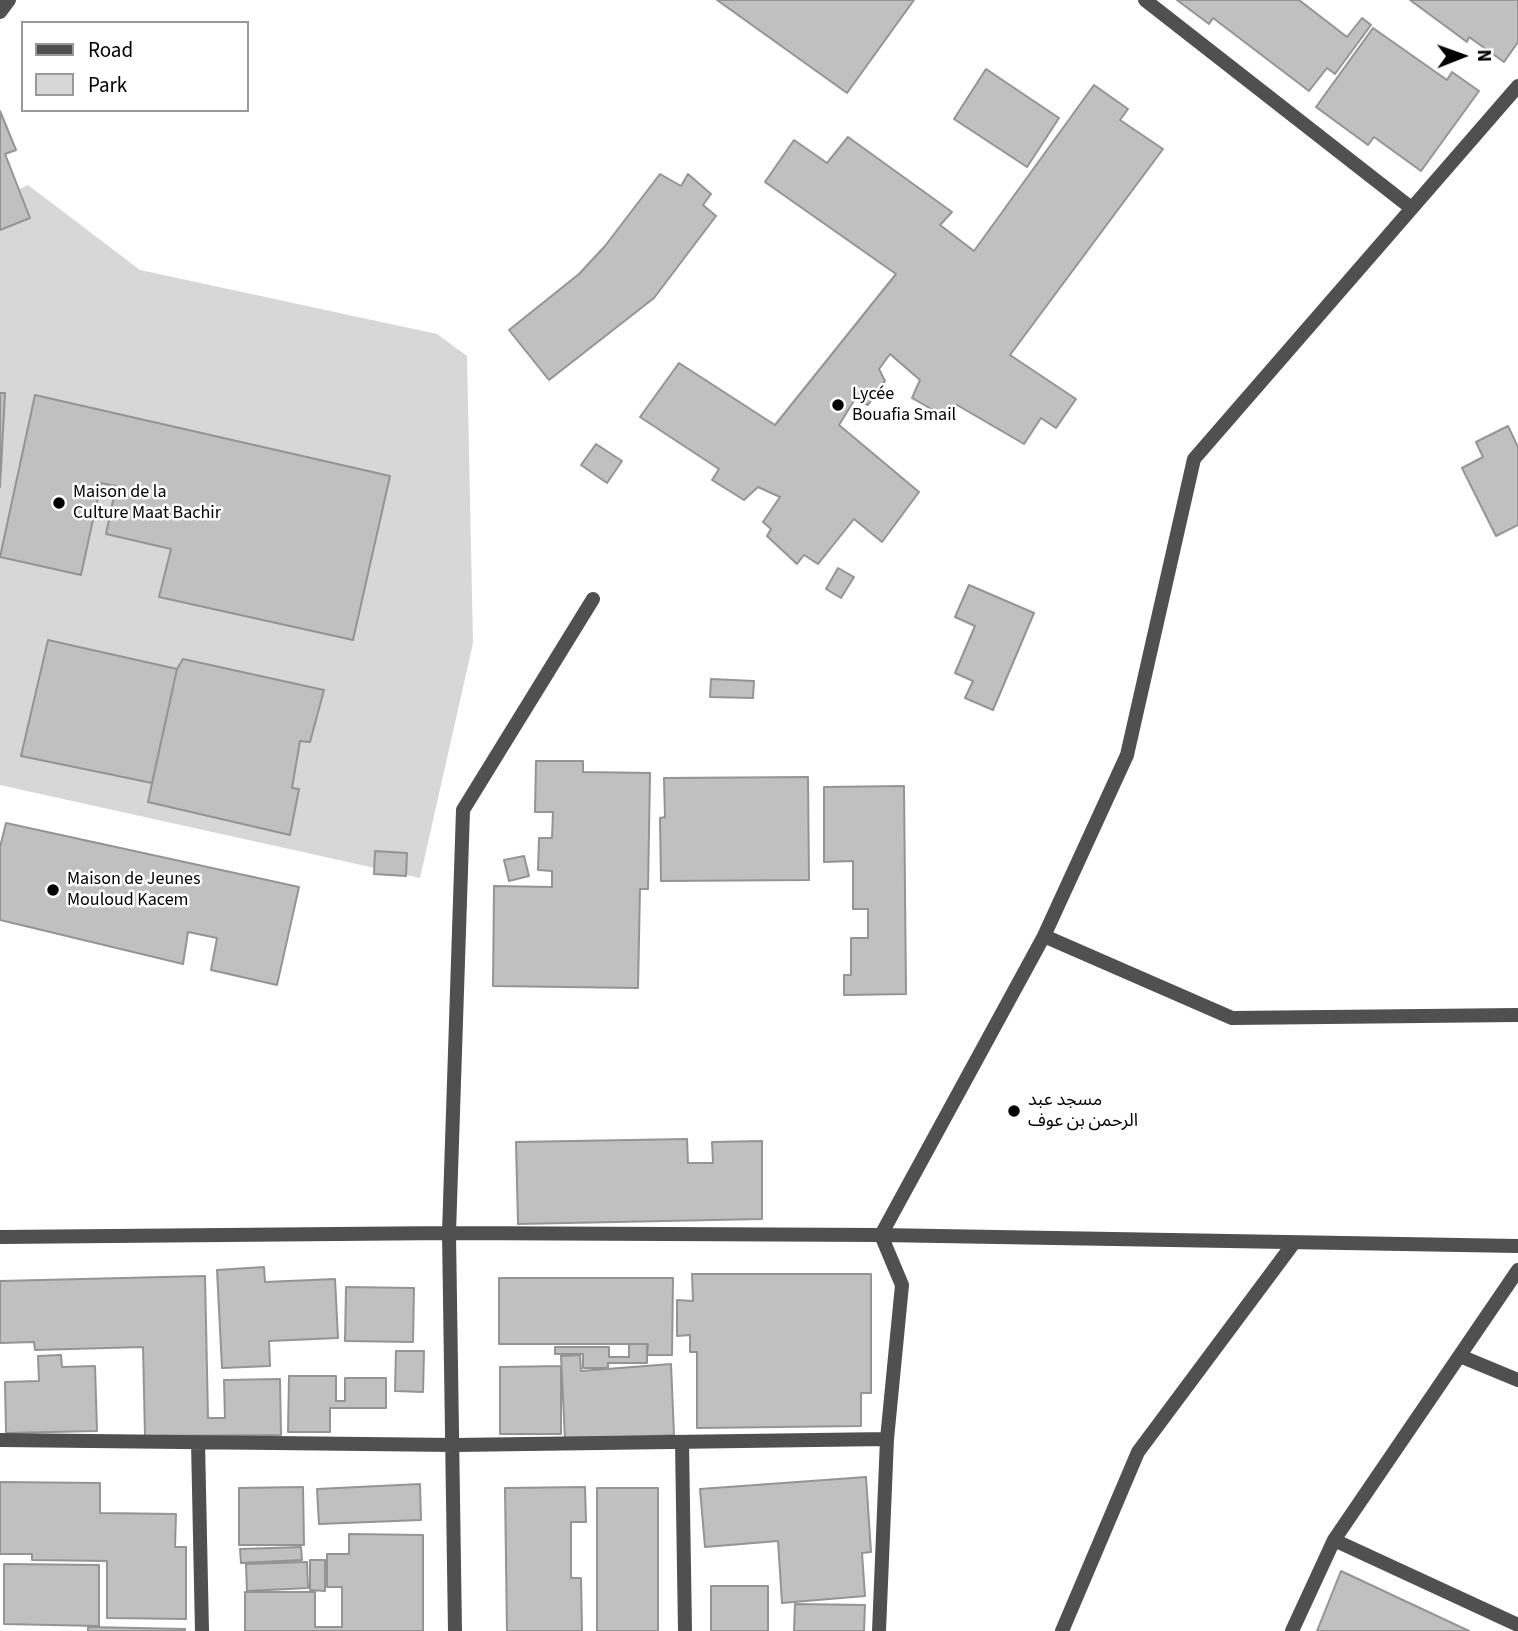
<!DOCTYPE html>
<meta charset="utf-8">
<style>
body{margin:0}
#map{position:relative;width:1518px;height:1631px;overflow:hidden;background:#fff;font-family:"Source Sans 3",sans-serif}
canvas{display:block}
.legend{position:absolute;left:21px;top:21px;width:228px;height:91px;box-sizing:border-box;background:#fff;border:2px solid #999;margin:0;padding:9px 12px;list-style:none;font-size:21px;color:#000}
.legend li{display:flex;align-items:center;gap:14px;height:35px}
.legend b{width:35px;border:2px solid #999}
.north{position:absolute;left:1427px;top:21px;width:70px;height:70px;-webkit-text-stroke:5px #fff;paint-order:stroke;rotate:89deg;font-size:19px;font-weight:700;line-height:28px;text-align:center;color:#000}
.north::after{content:'';display:block;margin:auto;width:24px;height:32px;background:#000;clip-path:polygon(50% 0,100% 100%,50% 72%,0 100%)}
</style>
<div id="map">
<canvas width="1518" height="1631"></canvas>
<ul class="legend">
<li><b style="height:9px;background:#505050"></b>Road</li>
<li><b style="height:19px;background:#d7d7d7"></b>Park</li>
</ul>
<div class="north">N</div>
</div>
<script>
const ctx = document.querySelector('canvas').getContext('2d');
ctx.lineJoin = 'round';
function paint(path, color) { ctx.fillStyle = color; ctx.fill(path, 'evenodd'); }
function strokePath(path, color, width, dash) { ctx.strokeStyle = color; ctx.lineWidth = width; ctx.lineCap = dash ? 'butt' : 'round'; ctx.setLineDash(dash || []); ctx.stroke(path); }
function drawText(font, color, halo, rows, align = 'center') {
  ctx.font = font + ' "Source Sans 3","Noto Sans Arabic",sans-serif'; ctx.lineWidth = 5; ctx.setLineDash([]); ctx.textBaseline = 'middle'; ctx.strokeStyle = halo; ctx.fillStyle = color; for (const [text, x, y, turn = 0] of rows) {
    ctx.save(); ctx.translate(x, y); ctx.rotate((+turn || 0) * Math.PI / 180); ctx.textAlign = isNaN(turn) ? turn : align; if (halo) ctx.strokeText(text, 0, 0); ctx.fillText(text, 0, 0); ctx.restore();
  }
}
const green = new Path2D(`
 M28,185L140,270L437,334L467,356L473,643L420,878L0,785V198Z`);
const building = new Path2D(`
 M717,0H914L847,93Z
 M1177,0H1299L1347,37L1362,18L1371,25L1335,74L1327,68L1309,91L1213,18L1209,24Z
 M1410,0H1518V42L1504,62L1469,37L1467,42Z
 M1373,28L1447,80L1452,72L1479,91L1421,171L1374,137L1368,145L1316,107Z
 M986,69L1059,118L1027,167L954,119Z
 M1094,85L1128,109L1120,120L1163,149L1010,355L1076,399L1056,428L1041,418L1024,444L957,405L947,418L912,398L920,380L890,354L879,369L885,381L868,405L855,399L839,425L919,492L882,542L854,519L818,564L804,555L797,564L767,536L771,529L763,522L780,497L758,487L744,500L712,480L719,469L640,417L679,363L775,425L896,274L765,182L794,140L827,163L848,137L952,212L940,225L974,251Z
 M0,111L16,150L5,154L30,218L0,230Z
 M660,174L681,186L688,174L711,194L703,205L716,216L654,298L549,380L509,330L579,274L605,246Z
 M0,393H5L0,487Z
 M35,395L390,476L353,640L159,597L171,549L106,534L116,486L101,483L81,575L0,557Z
 M1508,426L1518,447V525L1496,536L1462,468L1483,457L1476,442Z
 M596,444L622,461L607,483L581,465Z
 M838,568L854,577L841,598L826,589Z
 M969,585L1034,613L993,710L965,698L973,681L955,673L975,626L955,617Z
 M48,640L177,669L152,783L21,756Z
 M183,659L324,690L310,742L300,741L292,788L299,789L290,835L148,802L177,669Z
 M711,679L754,681L753,698L710,697Z
 M536,761H583V772L650,773L648,889H640L638,988L493,986L494,886L552,887V871L538,870L539,838H552L553,812H535Z
 M808,777L809,880L661,881L660,818L665,817L664,778Z
 M904,786L906,994L844,995V975H851V938H868V909H853V861L824,862V787Z
 M6,823L299,887L277,985L211,970L217,938L188,932L183,964L0,920V847Z
 M375,851L407,853L406,876L374,874Z
 M524,856L529,876L509,881L504,860Z
 M687,1139L688,1163H713L712,1142L762,1141V1219L518,1224L516,1142Z
 M264,1267L265,1282L335,1279L338,1338L269,1341L270,1366L222,1368L217,1270Z
 M692,1274H871V1393H861V1426L697,1428V1352H690V1335L677,1336V1300L693,1301Z
 M205,1276L208,1418H225L224,1380L280,1379L281,1435L145,1436L143,1347L35,1350L34,1342L0,1343V1281Z
 M499,1278H673L672,1355H647L648,1344H499Z
 M346,1287L414,1288L413,1342L345,1341Z
 M629,1344H647V1363H608V1368H583V1354H555V1347H609V1357H629Z
 M396,1351H424L423,1392L395,1391Z
 M61,1355L62,1367L95,1366L97,1431L6,1433L5,1382L39,1381L38,1356Z
 M580,1355L581,1371L671,1364L674,1435L565,1440L561,1356Z
 M561,1366V1434H500V1367Z
 M289,1376H336V1401H345V1378H386V1408H330V1432H288Z
 M866,1477L871,1552L862,1553L865,1596L782,1603L778,1541L705,1547L700,1489Z
 M0,1482L100,1483V1513L176,1514L175,1547H186V1619L107,1618V1561L32,1560V1554H0Z
 M420,1484L421,1520L319,1524L317,1489Z
 M303,1487L304,1545H239V1488Z
 M585,1487L586,1522H571V1578H581L582,1631H507L505,1488Z
 M597,1488H658V1631H597Z
 M349,1534L423,1535V1631H245V1592H315V1627H342V1587H327V1554H349Z
 M301,1547L302,1560L241,1563L240,1549Z
 M310,1560H325V1591L310,1590Z
 M307,1562L308,1588L247,1591L246,1564Z
 M4,1564L99,1565V1626L4,1624Z
 M1341,1571L1469,1631H1317Z
 M711,1586H768V1631H711Z
 M795,1604L865,1605L864,1631H794Z
 M88,1627L185,1629V1631H88Z`);
const street = new Path2D(`
 M1145,0L1410,207
 M0,12L9,0
 M1044,936L1232,1018L1518,1015
 M0,1237L449,1233L881,1235L1518,1246
 M1460,1356L1518,1380
 M0,1440L455,1445L887,1439
 M198,1442L202,1631
 M682,1442L685,1631
 M1334,1540L1518,1625
 M455,1631L449,1233L463,810L593,599
 M879,1631L887,1439L902,1285L881,1235L1044,936L1127,755L1194,459L1518,86
 M1062,1631L1138,1452L1293,1244
 M1292,1631L1334,1540L1518,1270`);
const markers = [
 [838,405,7,"#000"],
 [59,503,7,"#000"],
 [53,890,7,"#000"],
 [1014,1111,7,"#000"]
];
const poiNames = [
 ["Lycée",852,395],
 ["Bouafia Smail",852,416],
 ["Maison de la",73,493],
 ["Culture Maat Bachir",73,514],
 ["Maison de Jeunes",67,880],
 ["Mouloud Kacem",67,901],
 ["مسجد عبد",1028,1101],
 ["الرحمن بن عوف",1028,1122]
];
paint(green, '#d7d7d7');
paint(building, '#c0c0c0');
strokePath(building, '#949494', 2);
strokePath(street, '#505050', 14);
for (const [x, y, r, color] of markers) { const dot = new Path2D(); dot.arc(x, y, r, 0, 2 * Math.PI); ctx.fillStyle = color; ctx.fill(dot); strokePath(dot, '#fff', 2.5); }
drawText('18px', '#000', '#fff', poiNames, 'left');
</script>
